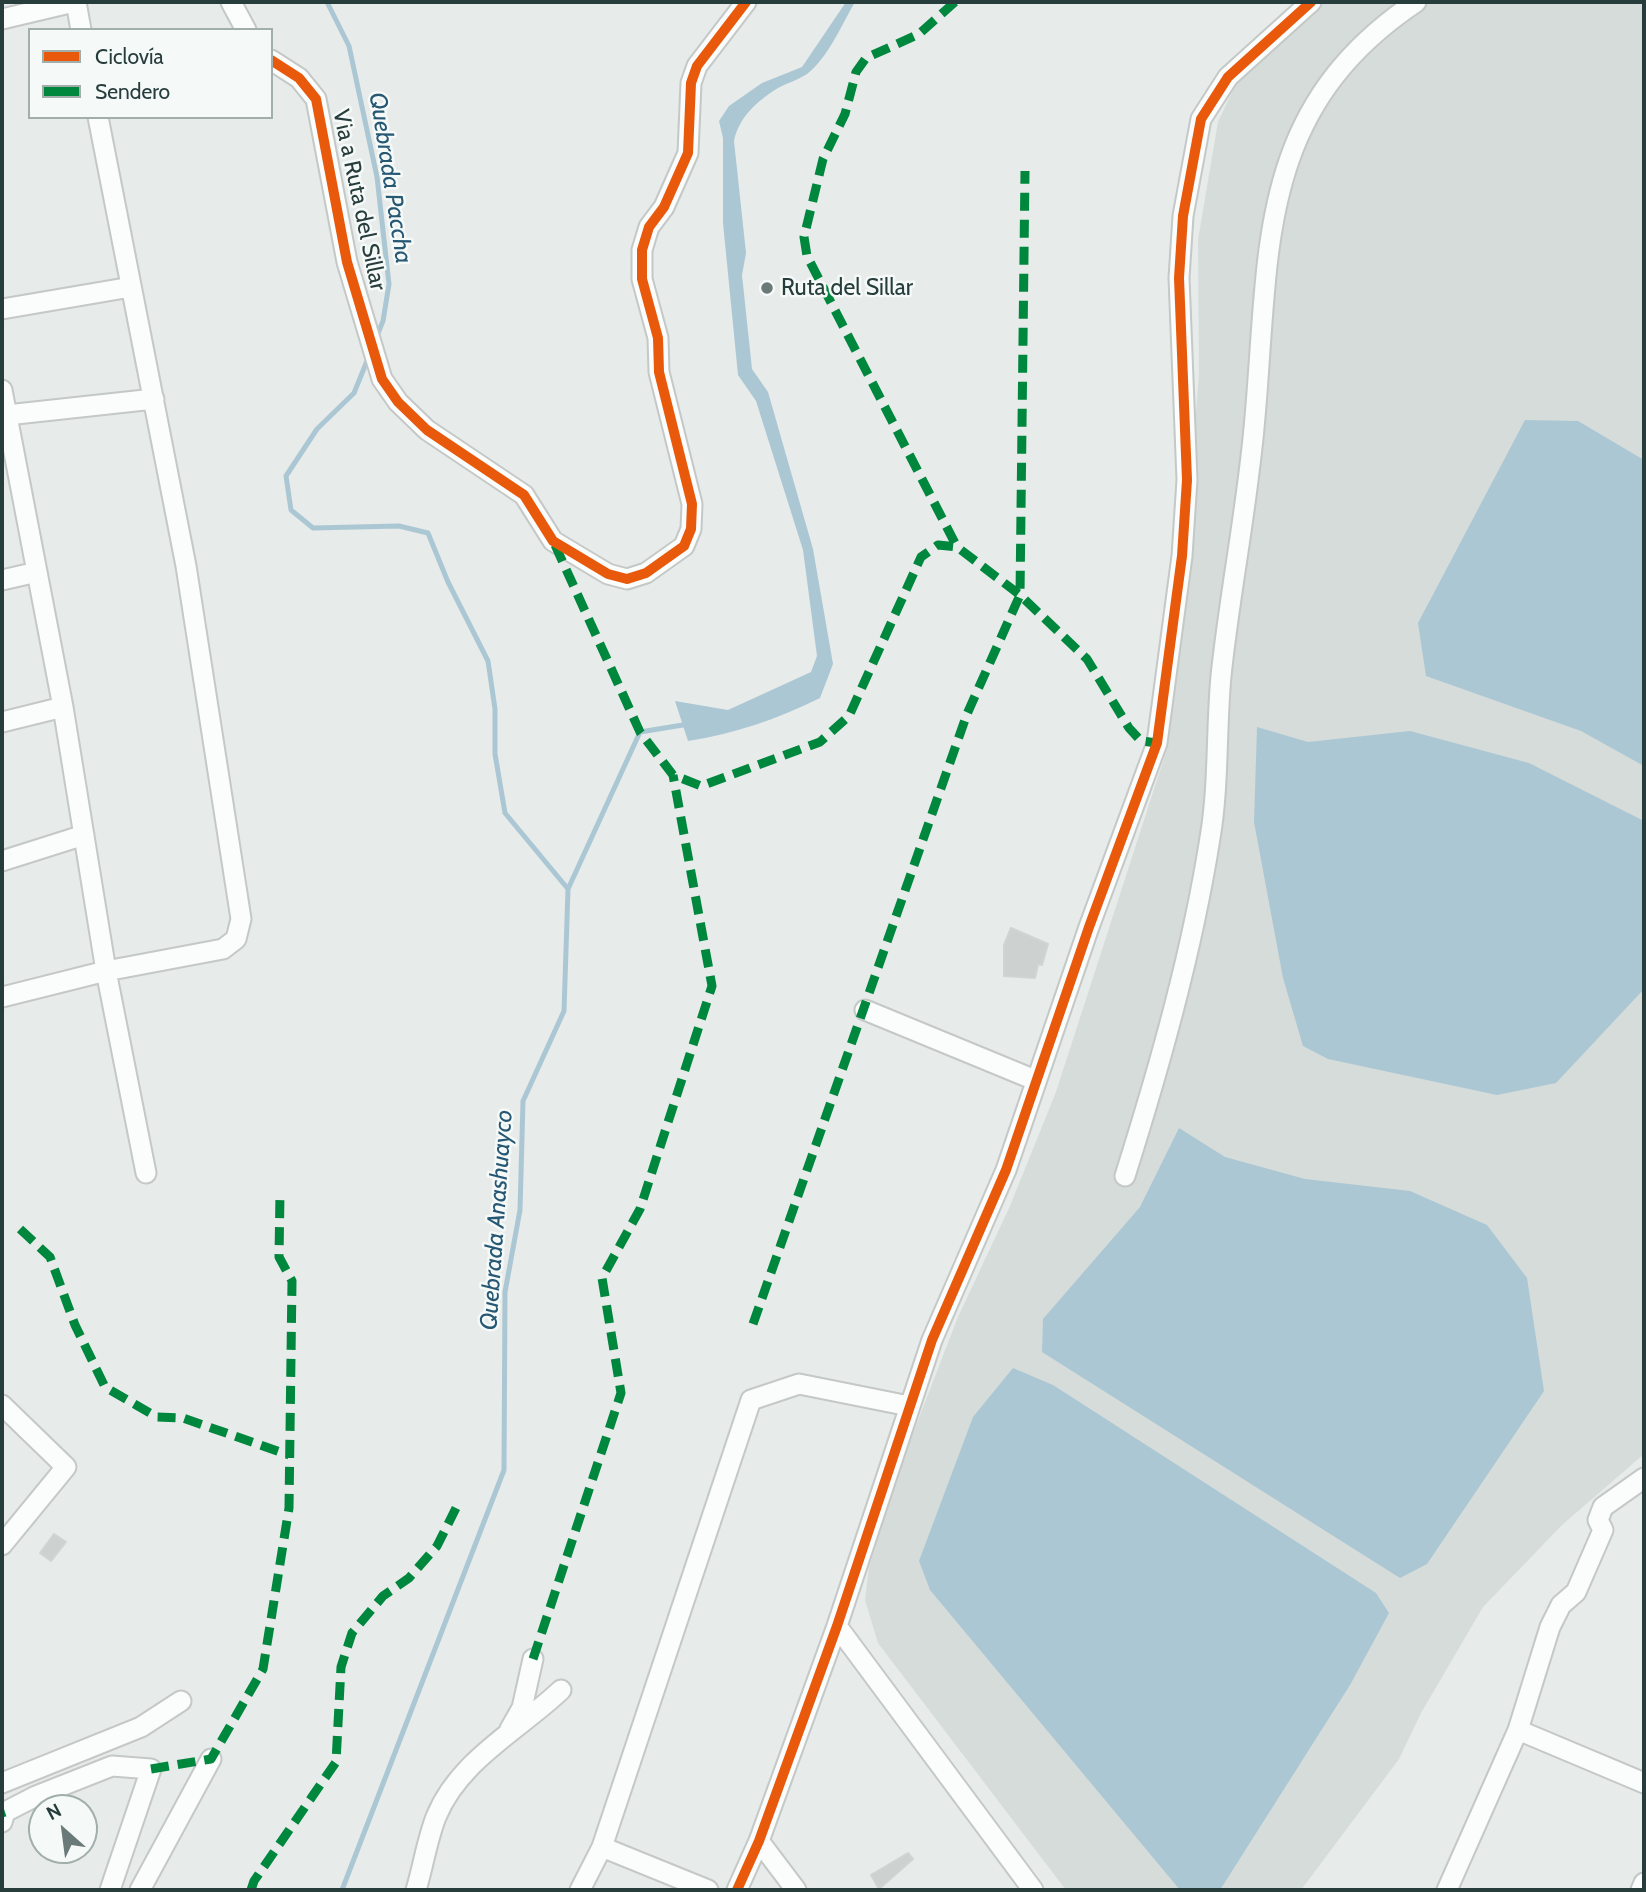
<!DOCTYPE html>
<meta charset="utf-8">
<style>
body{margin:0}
#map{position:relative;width:1646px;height:1892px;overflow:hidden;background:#e7ebea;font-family:Cabin,sans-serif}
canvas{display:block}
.frame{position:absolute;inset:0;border:4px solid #263d3b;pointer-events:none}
.legend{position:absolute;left:28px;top:28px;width:245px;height:91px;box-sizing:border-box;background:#f5f9f8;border:2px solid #a2aeac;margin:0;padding:9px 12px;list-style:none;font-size:21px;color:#263d3b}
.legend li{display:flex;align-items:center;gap:14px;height:35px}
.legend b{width:35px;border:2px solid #a2aeac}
.north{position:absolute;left:28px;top:1794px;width:70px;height:70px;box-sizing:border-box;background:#f5f9f8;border:2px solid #a2aeac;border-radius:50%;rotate:332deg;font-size:19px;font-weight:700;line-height:28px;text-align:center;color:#263d3b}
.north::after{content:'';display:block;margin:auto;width:24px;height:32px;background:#6a7a78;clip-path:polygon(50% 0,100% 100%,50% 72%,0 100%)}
</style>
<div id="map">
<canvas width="1646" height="1892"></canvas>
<div class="frame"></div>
<ul class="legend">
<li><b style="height:9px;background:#e8590c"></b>Ciclovía</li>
<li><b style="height:9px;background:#00873e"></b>Sendero</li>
</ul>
<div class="north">N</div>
</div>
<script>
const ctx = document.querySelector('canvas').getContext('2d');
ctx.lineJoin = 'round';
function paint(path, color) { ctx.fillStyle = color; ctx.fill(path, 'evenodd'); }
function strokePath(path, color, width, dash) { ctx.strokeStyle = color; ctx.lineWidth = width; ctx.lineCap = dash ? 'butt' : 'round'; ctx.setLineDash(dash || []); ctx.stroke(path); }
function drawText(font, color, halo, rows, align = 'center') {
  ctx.font = font + ' Cabin,sans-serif'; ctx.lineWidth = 5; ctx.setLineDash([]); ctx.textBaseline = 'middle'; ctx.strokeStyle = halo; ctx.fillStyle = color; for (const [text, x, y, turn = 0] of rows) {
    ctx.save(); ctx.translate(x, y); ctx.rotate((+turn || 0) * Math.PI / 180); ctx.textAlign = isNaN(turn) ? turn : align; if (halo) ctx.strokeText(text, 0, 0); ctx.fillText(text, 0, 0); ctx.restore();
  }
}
const built = new Path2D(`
 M1325,2H1644V1454L1562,1525L1483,1607L1421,1713L1399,1759L1301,1890H1066L878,1643L865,1600L869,1567L903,1459L958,1317L1010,1206L1056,1092L1168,746L1199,376L1198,240L1218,122L1238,79Z`);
const water = new Path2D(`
 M846,2H855C842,24 828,58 807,74C798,80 787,83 778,88C757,101 739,117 734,141L746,253L742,275L752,369L768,392L813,549L833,664L820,698C778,719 734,734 688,741L675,701L728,710L811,672L817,656L803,550L756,401L738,375L723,223V138L719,121L729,106L762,83L802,67Z
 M1525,420L1578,421L1644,460V766L1581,731L1426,676L1418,623Z
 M1257,727L1308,742L1410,731L1529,763L1644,821V989L1556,1083L1497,1095L1328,1059L1303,1046L1283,978L1254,822Z
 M1179,1128L1225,1157L1305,1179L1410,1191L1487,1225L1527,1278L1544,1391L1427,1564L1400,1578L1042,1352L1043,1319L1140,1207Z
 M1013,1368L1053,1385L1376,1593L1389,1613L1350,1685L1220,1890H1180L930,1590L919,1561L973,1417Z`);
const stream = new Path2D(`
 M327,2L349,46L377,177L389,284L383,321L376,338
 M369,356L354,393L317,429L286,476L291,510L313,528L399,526L428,533L448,582L488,661L495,709V754L505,813L568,889
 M342,1890L504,1470L505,1292L520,1210L523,1101L564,1011L568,889L640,732L689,724`);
const building = new Path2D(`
 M1011,928L1048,944L1042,965L1038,964L1035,978L1004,976V945Z
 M54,1534L66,1542L51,1561L40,1553Z
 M908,1853L913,1859L879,1889L871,1875Z`);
const minor = new Path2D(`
 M76,2L81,30
 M231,2L246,30
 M2,19L74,2
 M271,60L299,78L316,99L347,262L382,379L398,402L427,430L524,495L553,541L608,574L627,579L646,573L684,546L691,529L692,504L659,372L658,338L642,279V250L649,227L664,207L688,153L691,83L697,66L746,2
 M2,309L131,287
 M2,390L63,707L2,722
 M7,415L154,399
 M2,580L37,572
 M63,707L106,971L146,1173
 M2,861L84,835
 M2,997L106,971L223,949L236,939L241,919L186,566L98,117
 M865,1010L1035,1080
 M1125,1176C1160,1065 1192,952 1210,838C1219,785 1216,730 1221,676C1230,590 1248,504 1255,417C1270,249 1256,109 1416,2
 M2,1405L66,1467L2,1545
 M837,1626L1033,1890
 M510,1729L522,1708L533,1659
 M1518,1730L1644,1783
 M2,1783L141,1727L181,1701
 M2,1822L5,1812L36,1796L112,1766L151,1769L110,1890
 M759,1841L796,1890
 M602,1847L708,1890
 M140,1890L211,1759
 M416,1890C423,1867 427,1840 436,1817C459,1760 519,1730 561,1690
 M580,1890L602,1847L751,1400L799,1384L909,1406
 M737,1890L759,1841L837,1626L932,1340L1006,1170L1089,927L1157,743L1182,556L1187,480L1179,278L1183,216L1201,119L1228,77L1311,2
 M1447,1890L1518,1730L1550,1627L1561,1605L1576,1592L1603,1530L1598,1520L1603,1507L1644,1478
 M1641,1890L1644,1883`);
const quiet = new Path2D(`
 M955,2L919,34L866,58L856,72L845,114L823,159L804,237L807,256L957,547
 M555,545L640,732L673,775L701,786L820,742L849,716L921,557L938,545L957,547L1020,595L1087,659L1129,728L1141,741L1157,743
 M20,1229L50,1257L75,1325L105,1387L157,1417L183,1418L289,1455
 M753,1324L967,714L1020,595L1025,171
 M533,1659L621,1393L602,1278L640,1209L712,986L673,775
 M151,1769L211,1759L263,1669L289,1508L292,1281L279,1257L280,1193
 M2,1813L5,1812
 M251,1890L254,1881L336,1762L341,1667L352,1633L383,1596L409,1578L437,1546L456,1508`);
const cycleway = new Path2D(`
 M271,60L299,78L316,99L347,262L382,379L398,402L427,430L524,495L553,541L608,574L627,579L646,573L684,546L691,529L692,504L659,372L658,338L642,279V250L649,227L664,207L688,153L691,83L697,66L746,2
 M737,1890L759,1841L837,1626L932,1340L1006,1170L1089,927L1157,743L1182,556L1187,480L1179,278L1183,216L1201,119L1228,77L1311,2`);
const markers = [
 [767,288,7,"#6a7a78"]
];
const streetNames = [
 ["Via a Ruta del Sillar",359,200,78]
];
const poiNames = [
 ["Ruta del Sillar",781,288]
];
const waterNames = [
 ["Quebrada Paccha",390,178,81],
 ["Quebrada Anashuayco",497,1220,-86]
];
paint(built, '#d5dcda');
paint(water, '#acc7d4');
strokePath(stream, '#acc7d4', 5);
paint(building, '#cdd2d1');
strokePath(building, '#d0d4d3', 2);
strokePath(minor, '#c4c8c7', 23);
strokePath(minor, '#fbfcfc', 19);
strokePath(quiet, '#00873e', 9, [18, 9]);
strokePath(cycleway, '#e8590c', 10);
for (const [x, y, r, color] of markers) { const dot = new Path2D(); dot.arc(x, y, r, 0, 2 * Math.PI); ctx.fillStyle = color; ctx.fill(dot); strokePath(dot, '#f5f9f8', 2.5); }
drawText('23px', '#263d3b', '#f5f9f8', streetNames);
drawText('23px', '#263d3b', '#f5f9f8', poiNames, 'left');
drawText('italic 24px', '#265773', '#f5f9f8', waterNames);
</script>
